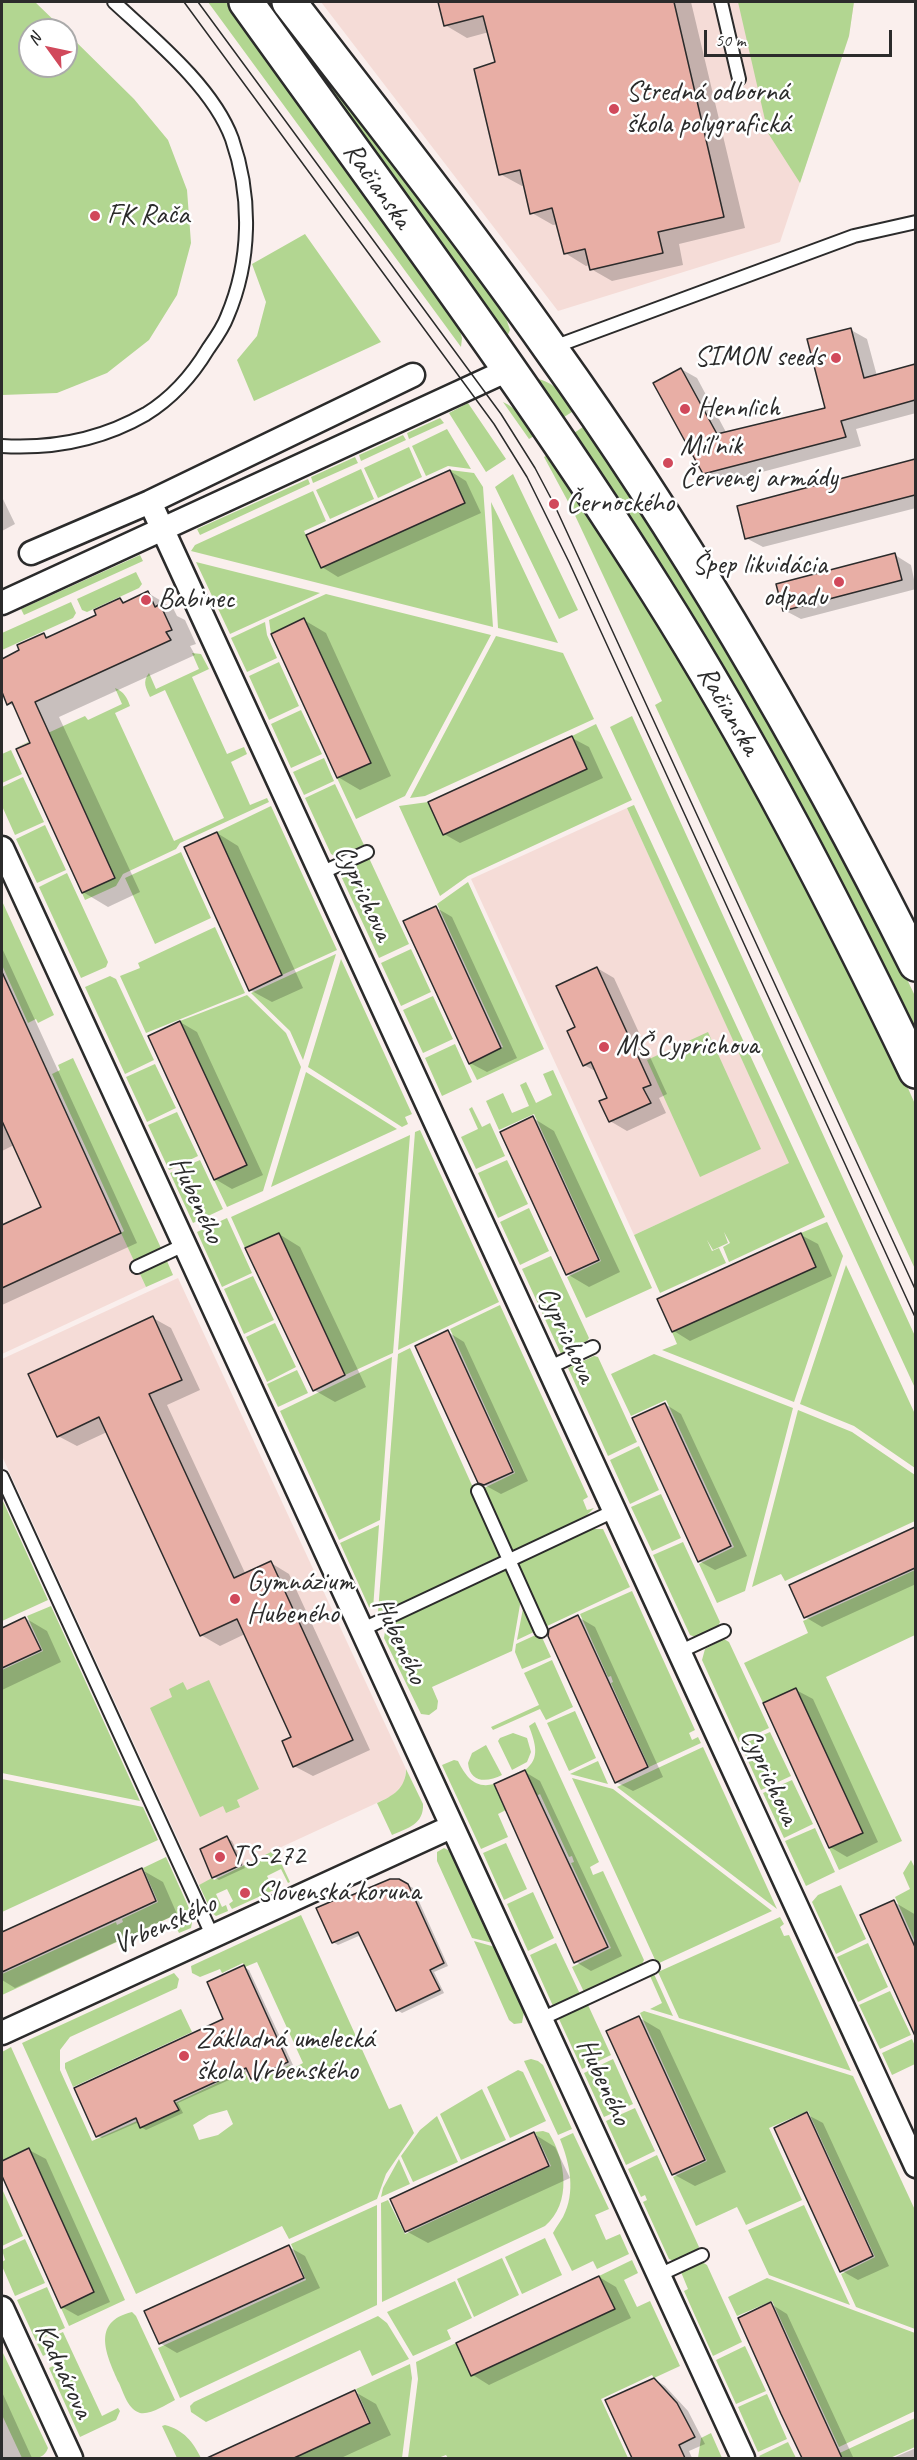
<!DOCTYPE html>
<meta charset="utf-8">
<style>
body{margin:0}
#map{position:relative;width:917px;height:2460px;overflow:hidden;background:#faefed;font-family:Caveat,sans-serif}
canvas{display:block}
.frame{position:absolute;inset:0;border:3px solid #2b2b2b;pointer-events:none}
.north{position:absolute;left:18px;top:18px;width:60px;height:60px;box-sizing:border-box;background:#fff;border:2px solid #aaa;border-radius:50%;rotate:303deg;font-size:16px;font-weight:700;line-height:24px;text-align:center;color:#2b2b2b}
.north::after{content:'';display:block;margin:auto;width:21px;height:27px;background:#d1495b;clip-path:polygon(50% 0,100% 100%,50% 72%,0 100%)}
.scale{position:absolute;left:704px;top:30px;width:188px;height:27px;box-sizing:border-box;border:3px solid #2b2b2b;border-top:0;padding-left:8px;font-size:18px;line-height:21px;white-space:nowrap;color:#2b2b2b;-webkit-text-stroke:4px #fff;paint-order:stroke}
</style>
<div id="map">
<canvas width="917" height="2460"></canvas>
<div class="frame"></div>
<div class="north">N</div>
<div class="scale">50 m</div>
</div>
<script>
const ctx = document.querySelector('canvas').getContext('2d');
ctx.lineJoin = 'round';
function paint(path, color) { ctx.fillStyle = color; ctx.fill(path, 'evenodd'); }
function strokePath(path, color, width, dash) { ctx.strokeStyle = color; ctx.lineWidth = width; ctx.lineCap = dash ? 'butt' : 'round'; ctx.setLineDash(dash || []); ctx.stroke(path); }
function drawText(font, color, halo, rows, align = 'center') {
  ctx.font = font + ' Caveat,sans-serif'; ctx.lineWidth = 5; ctx.setLineDash([]); ctx.textBaseline = 'middle'; ctx.strokeStyle = halo; ctx.fillStyle = color; for (const [text, x, y, turn = 0] of rows) {
    ctx.save(); ctx.translate(x, y); ctx.rotate((+turn || 0) * Math.PI / 180); ctx.textAlign = isNaN(turn) ? turn : align; if (halo) ctx.strokeText(text, 0, 0); ctx.fillText(text, 0, 0); ctx.restore();
  }
}
const built = new Path2D(`
 M321,2H854L849,36L780,242L558,311Z
 M627,808L790,1163L634,1235L471,879Z
 M2,972L146,1287L2,1354Z
 M178,1278L406,1769L404,1783L392,1796L199,1885L2,1456V1359Z`);
const green = new Path2D(`
 M2,2H35L64,30H30V66H66V32L134,99L168,140L187,190L191,243L177,295L149,340L107,373L57,393L2,395Z
 M208,2H230L458,323L462,338L461,347Z
 M262,2H272L495,294L502,306L510,330L505,341Z
 M738,2H854L849,36L800,183L768,133Z
 M305,234L381,342L254,401L237,360L257,336L266,302L252,264Z
 M531,378C552,379 563,394 575,410L561,419Z
 M503,402C518,409 526,421 536,435L529,439Z
 M468,403L506,459L486,472L449,413Z
 M440,418L444,423L409,439L407,433Z
 M586,425L673,555L776,729L887,937L915,996V1036L571,435Z
 M447,429L471,469L448,466L426,476L412,446Z
 M403,435L406,440L361,461L359,455Z
 M409,447L422,477L378,498L364,468Z
 M549,454L687,668L744,767L895,1059L915,1104V1269L655,705L662,701L572,509L544,457Z
 M355,457L358,463L313,483L311,477Z
 M361,469L374,499L330,519L316,490Z
 M450,470L474,473L483,487L493,627L191,551L195,545L313,491L326,521L304,531L321,568L464,503Z
 M513,474L578,610L559,619L495,487Z
 M308,479L310,484L200,535L197,529Z
 M491,502L498,516L558,643L498,628Z
 M140,555L143,561L24,615L21,609Z
 M196,562L320,593L230,634Z
 M136,572L142,584L139,588L87,612L82,610L77,599Z
 M326,594L491,635L405,796L356,819L337,778L370,763L304,619L271,634L269,620Z
 M71,602L76,613L73,618L2,650V633Z
 M265,622L267,635L277,658L247,672L231,638Z
 M496,636L563,653L594,719L425,796L410,798Z
 M192,653L201,654L209,669L192,677L227,754L244,747L247,754L231,762L250,805L267,798L269,802L180,843L176,849L123,874L116,886L85,900L82,893L115,878L50,734L15,748L85,716L88,720L122,704L115,688C124,692 127,697 130,706L115,713L174,841L224,818L165,690L150,697C146,688 142,682 149,673L156,689L199,669Z
 M279,662L299,706L269,720L249,676Z
 M301,710L322,754L291,768L271,724Z
 M632,716L915,1336V1388L610,727Z
 M596,724L632,800L468,876L440,896L399,806L428,802L443,835L587,769L572,736Z
 M11,750L22,774L2,783V754Z
 M324,758L334,781L304,795L293,772Z
 M23,777L44,822L15,835L2,806V787Z
 M335,784L364,845L337,857L331,854L305,798Z
 M634,805L825,1217L729,1262L723,1247L730,1243L724,1232L728,1243L713,1250L707,1240L712,1251L719,1248L726,1263L660,1293L634,1235L789,1163L627,808Z
 M271,806L337,950L282,975L217,832Z
 M45,825L66,870L37,883L16,839Z
 M181,852L211,918L155,944L125,878Z
 M369,858L409,944L379,958L341,876L345,869Z
 M67,873L108,962L106,967L81,978L39,887Z
 M468,882L544,1049L477,1080L469,1064L503,1047L437,904Z
 M2,901L54,1015L38,1023L36,1019L28,1023L2,965Z
 M215,927L245,993L146,1033L120,976L140,968L138,963Z
 M411,949L431,992L401,1006L381,963Z
 M336,954L303,1060L290,1031L251,993Z
 M341,959L412,1114L405,1117L408,1124L402,1127L308,1067Z
 M110,976L116,979L154,1060L125,1074L85,987Z
 M247,995L286,1033L301,1067L263,1191L227,1207L214,1180L247,1165L180,1021Z
 M433,996L453,1039L423,1053L403,1010Z
 M708,1032L761,1149L700,1177L647,1060Z
 M455,1044L472,1082L442,1096L425,1058Z
 M73,1058L161,1248L134,1261L121,1233L124,1231L52,1074L60,1070L58,1065Z
 M155,1064L176,1108L147,1122L126,1077Z
 M553,1070L652,1288L586,1318L567,1277L601,1261L534,1114L499,1130L486,1101L503,1093L512,1113L529,1106L520,1085L526,1082L536,1103L552,1095L543,1074Z
 M306,1072L397,1129L271,1187Z
 M472,1107L482,1127L490,1123L505,1156L476,1169L461,1137L478,1129L469,1109Z
 M177,1112L198,1156L169,1170L148,1125Z
 M420,1130L499,1302L398,1350L415,1132Z
 M410,1135L393,1353L345,1375L279,1233L245,1248L231,1217Z
 M200,1160L223,1209L193,1223L170,1173Z
 M507,1160L528,1204L498,1218L478,1173Z
 M529,1208L549,1251L520,1265L500,1222Z
 M227,1218L252,1273L222,1287L197,1232Z
 M827,1222L843,1256L794,1402L662,1350L677,1344L672,1332L816,1267L801,1233Z
 M551,1256L589,1338L587,1341L561,1354L522,1269Z
 M167,1261L173,1275L146,1287L140,1274Z
 M846,1265L915,1414V1468L854,1426L800,1404Z
 M253,1276L274,1320L244,1334L224,1289Z
 M500,1305L588,1497L583,1500L587,1510L594,1508L585,1517L512,1551L482,1489L515,1473L450,1329Z
 M275,1323L296,1367L267,1382L246,1337Z
 M410,1348L475,1492L500,1556L380,1614L378,1612L398,1354Z
 M654,1354L793,1408L745,1591L717,1603L699,1564L734,1547L666,1400L631,1416L611,1374Z
 M594,1356L598,1357L637,1442L608,1456L568,1368Z
 M392,1357L380,1520L339,1540L280,1411Z
 M297,1370L308,1393L278,1407L267,1384Z
 M798,1410L852,1432L915,1475V1521L785,1581L781,1574L752,1587Z
 M639,1446L659,1490L630,1504L610,1460Z
 M661,1494L681,1538L652,1551L631,1507Z
 M2,1499L48,1600L2,1621Z
 M379,1525L373,1609L369,1607L340,1543Z
 M591,1529H603L630,1587L545,1627L517,1566L521,1562Z
 M683,1542L720,1622L718,1626L695,1637L690,1635L653,1555Z
 M504,1570H508L521,1599L512,1651L432,1687L438,1701L437,1709L429,1715L421,1714L384,1638L386,1625Z
 M915,1570V1635L826,1677L902,1841L839,1870L829,1848L862,1833L796,1688L763,1703L744,1663L808,1633L803,1621Z
 M632,1591L695,1730L689,1733L692,1740L698,1737L701,1743L649,1767L611,1683L613,1682L611,1676L608,1677L580,1614Z
 M524,1603L536,1631L517,1640Z
 M51,1606L140,1801L2,1773V1670L43,1651L27,1616Z
 M540,1633L551,1657L522,1669L515,1652L516,1644Z
 M724,1639L729,1642L769,1728L739,1742L702,1660L705,1649Z
 M552,1660L573,1707L546,1720L540,1709L493,1730L491,1727L539,1705L524,1673Z
 M209,1680L259,1789L237,1800L240,1807L226,1813L223,1806L200,1817L150,1708L172,1697L169,1689L183,1682L187,1690Z
 M575,1711L596,1758L569,1771L547,1723Z
 M535,1722L599,1862L590,1867L593,1875L603,1871L644,1960L641,1966L584,1992L572,1967L611,1948L571,1863L574,1862L572,1856L569,1857L540,1794L536,1796L525,1770C541,1758 535,1743 529,1726Z
 M770,1732L791,1776L761,1790L741,1745Z
 M513,1733L527,1738L531,1752L527,1762L512,1770L498,1741L500,1738Z
 M486,1745L502,1775C488,1782 470,1784 468,1763L472,1753Z
 M703,1747L777,1909L617,1787Z
 M454,1760L458,1761C466,1777 475,1789 494,1784L506,1810L498,1814L508,1837L481,1849L442,1765Z
 M598,1761L608,1784L570,1774Z
 M406,1769L423,1804C424,1824 408,1828 392,1835L377,1803C393,1796 406,1788 406,1769Z
 M572,1778L613,1789L772,1911L657,1964Z
 M2,1779L143,1807L158,1840L2,1912Z
 M792,1780L813,1824L784,1838L763,1793Z
 M815,1828L835,1872L806,1886L785,1841Z
 M506,1843L527,1889L504,1900L483,1853Z
 M444,1848L452,1852L493,1943L472,1938L437,1861V1852Z
 M275,1850L290,1882L288,1883L281,1869L267,1876L274,1890L232,1909L229,1904L233,1901L227,1889L216,1894L222,1907L226,1905L228,1911L216,1916L212,1913L199,1885L212,1878L214,1880Z
 M166,1857L193,1917L191,1928L179,1933L171,1917L2,1995V1974L116,1922L117,1925L123,1922L122,1919L158,1902L143,1868Z
 M911,1860L916,1870L915,1942L895,1897L910,1889L903,1873Z
 M841,1885L866,1939L836,1954L812,1902L818,1895Z
 M533,1892L554,1938L528,1951L507,1904Z
 M301,1915L389,2109L401,2104L414,2133L386,2174L377,2199L289,2239L282,2226L136,2294L22,2043L174,1973L179,1979L177,1988L70,2037L60,2050V2070L92,2141L137,2121L140,2128L179,2110L175,2103L217,2083L209,2065L236,2053L250,2083L290,2065L292,2069L303,2063L257,1962L245,1967L243,1963L222,1973L220,1969L200,1977L192,1973L191,1966ZM227,2110L233,2124L218,2135L199,2140L193,2125L209,2115Z
 M780,1917L784,1924L780,1927L784,1936L789,1935L851,2071L679,2018L658,1972Z
 M474,1941L495,1947L524,2012L522,2023L514,2024L509,2020Z
 M556,1943L580,1994L553,2006L530,1955Z
 M868,1943L888,1987L858,2002L837,1957Z
 M654,1974L673,2016L650,2009L662,2003L650,1976Z
 M890,1991L911,2035L880,2049L859,2005Z
 M588,2005L611,2055L582,2069L559,2019Z
 M181,2009L192,2032L73,2087L65,2068V2063Z
 M644,2011L853,2076L915,2210V2329L856,2307L841,2274L875,2257L808,2111L769,2128L802,2200L746,2225L737,2207L696,2226L673,2177L707,2161L640,2013Z
 M912,2039L915,2046V2064L892,2075L882,2053Z
 M11,2047L125,2300L69,2326L61,2308L94,2292L29,2148L2,2161V2052Z
 M531,2059L538,2061L543,2065L572,2129L558,2135L524,2061Z
 M613,2059L633,2104L604,2117L584,2073Z
 M518,2070L523,2072L546,2121L510,2138L487,2087Z
 M482,2089L506,2140L461,2160L440,2114Z
 M635,2108L655,2151L626,2165L606,2121Z
 M437,2116L458,2162L413,2182L401,2156L420,2130Z
 M543,2131L549,2133C566,2161 572,2203 545,2226L382,2302L381,2203L388,2200L405,2234L551,2166L535,2132Z
 M573,2133L609,2209L595,2215L606,2240L620,2234L629,2254L597,2269L593,2261L572,2271L553,2233C556,2227 560,2222 563,2217C576,2192 570,2164 560,2139Z
 M657,2155L699,2247L696,2251L674,2261L669,2259L643,2202L647,2200L645,2195L641,2197L628,2169Z
 M399,2159L410,2184L381,2197L383,2188Z
 M3,2191L23,2236L2,2246V2192Z
 M377,2205V2305L180,2398L158,2348L306,2280L291,2244Z
 M804,2205L850,2305L769,2275L748,2230Z
 M545,2238L562,2275L522,2294L505,2257Z
 M25,2239L45,2283L15,2296L2,2266V2262L5,2260L2,2250Z
 M502,2258L519,2295L474,2317L457,2279Z
 M632,2260L638,2273L624,2280L637,2307L650,2301L680,2366L654,2378L652,2375L601,2399L628,2458H448L446,2455L438,2458H408L418,2379L416,2362L456,2343L472,2376L615,2309L599,2276Z
 M702,2262L707,2265L742,2342L713,2356L684,2291L688,2289L681,2272Z
 M767,2278L915,2333V2411L839,2447L772,2301L737,2316L728,2297Z
 M455,2281L472,2318L447,2330L451,2339L413,2356L387,2312Z
 M47,2287L65,2328L36,2341L17,2300Z
 M132,2312L136,2316L175,2400C165,2405 151,2415 140,2413C128,2409 124,2394 119,2383C107,2356 90,2322 132,2312Z
 M378,2316L387,2323L409,2359L372,2376L360,2350L206,2422L191,2412L190,2406L194,2402Z
 M63,2332L102,2416L118,2408L120,2411L116,2420L80,2437L49,2368L53,2366L47,2354L43,2356L37,2344Z
 M745,2346L766,2391L736,2404L716,2360Z
 M2,2353H3L48,2448C44,2460 32,2459 22,2458L2,2415Z
 M410,2364L412,2378L402,2458H294L371,2423L356,2389Z
 M767,2394L787,2439L758,2452L738,2407Z
 M915,2418V2447L890,2458H829Z
 M165,2425C184,2430 193,2442 201,2458H177L162,2426Z
 M711,2433L722,2458H698L701,2438Z
 M788,2442L796,2458H761L759,2456Z`);
const shadow = new Path2D(`
 M439,2H691L745,228L679,244L683,265L612,281L591,269L590,265L586,266L565,253L558,224L553,225L532,213L525,185L522,186L500,174L497,63L489,32L467,38L445,25Z
 M851,330L867,339L877,376L907,367L916,372V413L856,429L861,446L720,483L704,473L681,369L697,378L727,434L827,409Z
 M916,449V508L763,547L746,538L914,461Z
 M450,471L466,481L481,513L338,577L322,567Z
 M2,497L15,524L2,531Z
 M895,555L911,565L916,589L801,619L784,610Z
 M148,593L173,608L177,616L185,620L196,644L190,646L195,655L59,717L140,892L108,907L83,892L18,750L32,743L17,708L8,703L2,689V660L21,651L44,635L50,638L98,616L120,600L126,603Z
 M304,620L326,633L391,776L360,790L338,777Z
 M572,738L589,747L603,778L460,843L444,834Z
 M217,833L238,846L303,988L272,1002L250,990Z
 M435,907L452,917L517,1058L487,1072L470,1063Z
 M2,948L137,1243L2,1305V1226L43,1208L14,1145L2,1151Z
 M597,968L614,978L667,1094L659,1098L666,1113L627,1131L610,1121L601,1102L609,1099L597,1072L584,1065L577,1028Z
 M180,1022L197,1032L263,1175L232,1189L215,1179Z
 M533,1118L554,1131L620,1272L589,1287L567,1274Z
 M279,1234L300,1247L366,1387L335,1402L314,1390Z
 M801,1235L818,1244L832,1276L690,1341L674,1331Z
 M153,1318L171,1328L200,1390L167,1405L246,1575L271,1563L289,1574L370,1750L313,1776L294,1766L293,1738L245,1634L220,1646L201,1635L107,1432L77,1446L58,1436Z
 M448,1332L464,1342L528,1481L501,1494L479,1482Z
 M665,1404L681,1414L747,1556L715,1570L699,1561Z
 M916,1529V1584L822,1627L805,1617L791,1586Z
 M578,1617L595,1627L663,1777L633,1791L616,1782Z
 M25,1618L47,1631L61,1662L2,1690V1629Z
 M796,1690L813,1699L878,1842L847,1857L830,1847Z
 M525,1772L540,1781L622,1956L591,1971L576,1962Z
 M227,1838L232,1841L245,1868L219,1880L214,1877Z
 M142,1870L163,1882L177,1914L15,1988L2,1980V1934Z
 M403,1882L413,1888L448,1966L434,1972L444,1993L402,2013L397,2010L361,1935L338,1945L333,1942L347,1899Z
 M894,1902L916,1915V2032L862,1916Z
 M244,1967L249,1970L293,2065L257,2081L252,2078L249,2071L178,2103L183,2113L146,2130L141,2127L139,2122L102,2138L97,2136L225,2020Z
 M638,2017L660,2030L726,2172L695,2186L673,2174Z
 M806,2114L823,2123L889,2266L858,2280L842,2271Z
 M534,2134L555,2147L570,2178L428,2243L406,2231Z
 M29,2150L46,2159L110,2302L78,2316L62,2307L2,2173V2163Z
 M289,2247L305,2256L320,2288L177,2353L160,2343Z
 M599,2277L616,2287L631,2318L489,2385L473,2375Z
 M771,2304L787,2314L853,2457L848,2458H803L740,2318Z
 M654,2379L665,2386L688,2411L705,2444L689,2451L692,2458H634L607,2401Z
 M2,2392L32,2458H2Z
 M355,2392L376,2404L391,2435L341,2458H211Z
 M916,2448V2458H893Z`);
const building = new Path2D(`
 M438,2H674L724,217L658,232L663,253L590,270L585,249L564,254L552,208L530,214L520,170L499,175L474,69L495,62L483,16L444,26Z
 M851,328L864,378L915,364V400L841,421L846,437L703,474L653,383L681,368L717,434L825,408L807,339Z
 M915,459V495L745,539L737,506Z
 M450,470L465,503L321,568L306,535Z
 M895,553L902,580L783,611L776,584Z
 M148,591L155,607L160,604L172,630L166,632L171,640L35,702L115,878L82,893L16,749L30,743L12,702L7,705L2,692V659L19,650L17,645L44,633L46,638L96,615L94,610L120,598L123,603Z
 M304,618L371,763L337,778L271,634Z
 M572,736L587,769L443,835L428,802Z
 M217,832L282,975L249,991L184,847Z
 M436,906L501,1048L469,1064L403,921Z
 M597,967L651,1085L643,1088L651,1103L609,1122L599,1101L607,1098L591,1062L583,1066L567,1031L575,1027L556,986Z
 M2,972L121,1233L2,1288V1225L41,1207L2,1121Z
 M180,1021L247,1165L214,1180L148,1036Z
 M533,1116L599,1260L566,1275L500,1132Z
 M279,1233L345,1375L313,1391L245,1248Z
 M801,1233L816,1267L672,1332L657,1299Z
 M153,1316L182,1380L149,1394L234,1578L271,1561L353,1740L293,1767L282,1741L291,1737L237,1619L200,1636L99,1417L57,1437L28,1374Z
 M448,1330L513,1472L484,1485L478,1483L415,1346Z
 M665,1403L731,1546L698,1562L632,1418Z
 M915,1527V1568L804,1618L789,1585Z
 M578,1615L648,1767L615,1783L548,1636L549,1629Z
 M25,1617L41,1650L2,1668V1628Z
 M796,1688L863,1833L829,1848L763,1703Z
 M525,1770L608,1947L574,1963L494,1784Z
 M227,1836L241,1865L212,1878L200,1849Z
 M142,1868L156,1901L2,1972V1932Z
 M390,1879H399L408,1884L444,1963L430,1970L440,1990L396,2011L358,1932L332,1943L316,1908L344,1896L345,1898Z
 M894,1900L915,1947V2036L860,1915Z
 M244,1965L288,2062L251,2079L246,2068L174,2101L179,2110L140,2128L136,2118L96,2137L74,2088L223,2019L207,1982Z
 M639,2016L705,2160L672,2175L606,2031Z
 M807,2112L873,2256L840,2272L774,2128Z
 M534,2132L549,2166L405,2232L390,2199Z
 M29,2148L94,2292L61,2308L2,2176V2161Z
 M289,2245L304,2278L159,2344L144,2311Z
 M599,2276L615,2309L471,2376L456,2343Z
 M771,2302L793,2351L842,2458H802L781,2414L738,2318Z
 M654,2378L677,2403L695,2437L679,2445L685,2458H632L605,2400Z
 M355,2390L370,2423L294,2458H207Z`);
const service = new Path2D(`
 M721,2L739,79
 M551,348L854,236L916,222
 M2,446C53,449 101,440 146,414C172,398 193,374 208,349C215,339 223,328 227,317C251,261 252,197 232,139C213,87 154,39 114,2
 M321,873L367,852
 M137,1267L184,1245
 M548,1368L593,1347
 M2,1477L213,1937
 M478,1491L541,1631
 M361,1630L614,1511
 M679,1652L724,1631
 M541,2019L653,1967
 M659,2275L702,2255`);
const minor = new Path2D(`
 M150,502L413,375
 M31,553L150,502L916,2166
 M2,603L508,370
 M2,848L743,2458
 M2,2033L451,1827
 M2,2308L71,2458`);
const secondary = new Path2D(`
 M246,2C385,196 529,388 656,590C754,745 837,907 916,1071
 M289,2C377,116 467,230 550,348C689,542 809,750 916,964`);
const tram = new Path2D(`
 M184,2L494,424L527,477L569,562L916,1319
 M198,2L501,414L535,468L554,504L916,1291`);
const markers = [
 [614,109,6,"#d1495b"],
 [95,216,6,"#d1495b"],
 [836,358,6,"#d1495b"],
 [685,409,6,"#d1495b"],
 [668,463,6,"#d1495b"],
 [554,504,6,"#d1495b"],
 [839,582,6,"#d1495b"],
 [146,600,6,"#d1495b"],
 [604,1047,6,"#d1495b"],
 [235,1599,6,"#d1495b"],
 [220,1857,6,"#d1495b"],
 [245,1893,6,"#d1495b"],
 [184,2056,6,"#d1495b"]
];
const poiNames = [
 ["Stredná odborná",626,93],
 ["škola polygrafická",626,125],
 ["FK Rača",107,216],
 ["SIMON seeds",824,358,"right"],
 ["Hennlich",697,409],
 ["Míľnik",680,447],
 ["Červenej armády",680,479],
 ["Černockého",566,504],
 ["Špep likvidácia",827,566,"right"],
 ["odpadu",827,598,"right"],
 ["Babinec",158,600],
 ["MŠ Cyprichova",616,1047],
 ["Gymnázium",247,1583],
 ["Hubeného",247,1615],
 ["TS-272",232,1857],
 ["Slovenská koruna",257,1893],
 ["Základná umelecká",196,2040],
 ["škola Vrbenského",196,2072]
];
const streetNames = [
 ["Račianska",377,186,55],
 ["Račianska",728,711,60],
 ["Cyprichova",363,893,65],
 ["Hubeného",196,1200,65],
 ["Cyprichova",566,1335,65],
 ["Hubeného",399,1641,65],
 ["Cyprichova",769,1777,65],
 ["Vrbenského",165,1925,-24],
 ["Hubeného",603,2082,65],
 ["Kadnárova",63,2371,65]
];
paint(built, '#f5dcd7');
paint(green, '#b2d691');
paint(shadow, '#0003');
paint(building, '#e8aea5');
strokePath(building, '#2b2b2b', 1.5);
strokePath(service, '#2b2b2b', 16);
strokePath(minor, '#2b2b2b', 27);
strokePath(secondary, '#2b2b2b', 38);
strokePath(service, '#fff', 12);
strokePath(minor, '#fff', 22);
strokePath(secondary, '#fff', 33);
strokePath(tram, '#2b2b2b', 1.5);
for (const [x, y, r, color] of markers) { const dot = new Path2D(); dot.arc(x, y, r, 0, 2 * Math.PI); ctx.fillStyle = color; ctx.fill(dot); strokePath(dot, '#fff', 2); }
drawText('28px', '#2b2b2b', '#fff', poiNames, 'left');
drawText('28px', '#2b2b2b', '#fff', streetNames);
</script>
